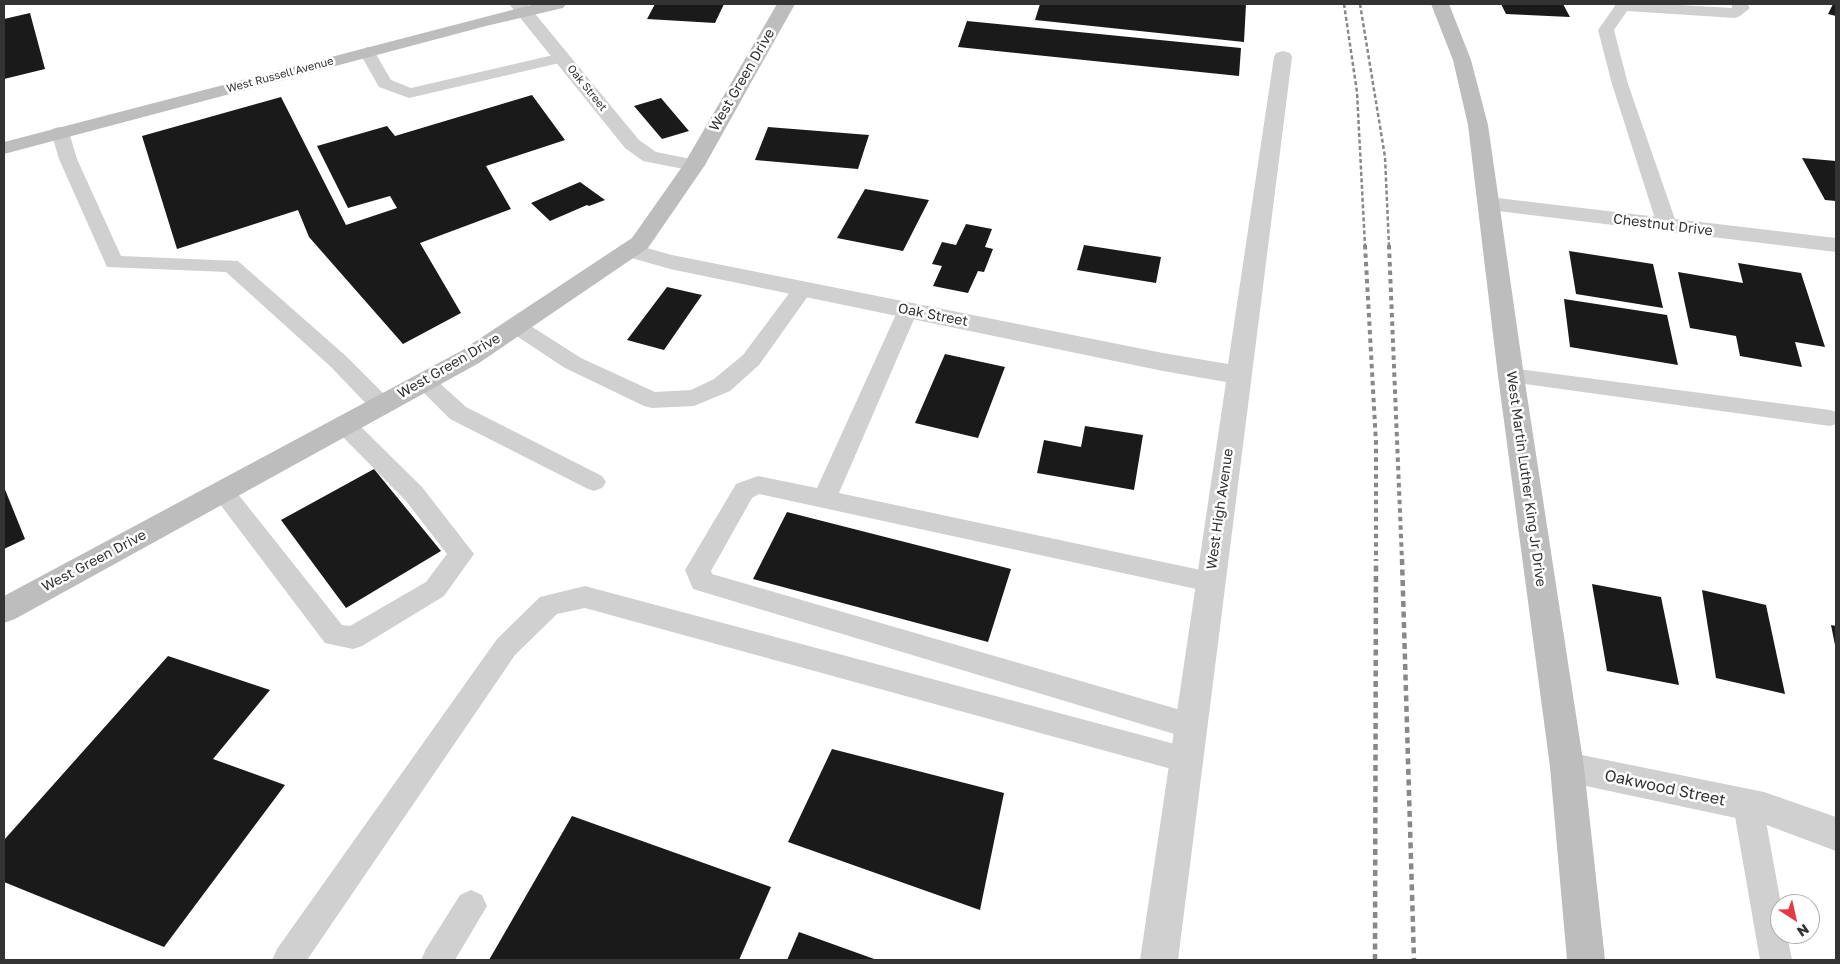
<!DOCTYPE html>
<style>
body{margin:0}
#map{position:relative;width:1840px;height:964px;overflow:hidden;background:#fff;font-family:"Golos Text",sans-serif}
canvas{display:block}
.frame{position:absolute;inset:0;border:5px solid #333;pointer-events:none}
.north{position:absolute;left:1770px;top:894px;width:50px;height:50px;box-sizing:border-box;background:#fff;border:1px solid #adadad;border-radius:50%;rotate:145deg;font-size:14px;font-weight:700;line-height:20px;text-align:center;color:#333}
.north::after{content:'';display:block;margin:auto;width:18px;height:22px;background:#e63946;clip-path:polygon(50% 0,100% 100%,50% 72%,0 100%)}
</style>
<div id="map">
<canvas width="1840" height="964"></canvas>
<div class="frame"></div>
<div class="north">N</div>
</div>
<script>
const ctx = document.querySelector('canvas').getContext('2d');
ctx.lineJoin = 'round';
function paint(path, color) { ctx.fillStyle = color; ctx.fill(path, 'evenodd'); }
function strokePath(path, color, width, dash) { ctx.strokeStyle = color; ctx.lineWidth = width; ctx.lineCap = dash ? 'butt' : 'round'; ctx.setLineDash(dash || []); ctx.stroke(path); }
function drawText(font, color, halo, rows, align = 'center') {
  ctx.font = font + ' "Golos Text",sans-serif'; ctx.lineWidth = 5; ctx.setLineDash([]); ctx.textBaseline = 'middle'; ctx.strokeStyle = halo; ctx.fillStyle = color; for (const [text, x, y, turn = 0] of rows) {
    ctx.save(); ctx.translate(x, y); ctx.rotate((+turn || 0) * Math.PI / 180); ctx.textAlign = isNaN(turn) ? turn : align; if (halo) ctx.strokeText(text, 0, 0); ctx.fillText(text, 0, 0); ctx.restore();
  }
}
const building = new Path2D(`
 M655,4H724L715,23L647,19Z
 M1040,4H1246L1244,42L1035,20Z
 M1501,4H1563L1570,17L1506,14Z
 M1833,4H1836V16L1828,14Z
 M30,13L45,69L4,79V19Z
 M967,21L1241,48L1239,76L958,47Z
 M532,95L565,140L486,166L511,209L420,243L461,313L403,344L309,237L298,210L177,249L142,136L281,97L346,225L397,208L390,196L348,208L317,146L387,126L395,136Z
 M661,98L689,131L662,139L634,106Z
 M768,127L869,135L858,169L755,160Z
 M1802,158L1836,161V201L1825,200Z
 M580,182L605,200L589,206L587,205L550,221L531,203Z
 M865,189L929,200L903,251L837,238Z
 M966,224L992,229L985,247L993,249L984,272L978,271L968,293L933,286L942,266L932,264L942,242L956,245Z
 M1084,245L1161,257L1156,283L1077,270Z
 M1569,251L1653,264L1663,308L1576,294Z
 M1738,263L1801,273L1825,347L1795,342L1802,367L1740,356L1736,336L1690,328L1678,272L1743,283Z
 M667,287L702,295L664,350L627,340Z
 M1564,299L1667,315L1678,365L1570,347Z
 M945,354L1005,367L978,438L915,423Z
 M1085,426L1143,435L1134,490L1037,473L1044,440L1081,447Z
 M374,469L441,551L346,608L281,520Z
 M4,487L25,539L4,549Z
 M787,512L1011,569L988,642L753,579Z
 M1592,584L1661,597L1679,685L1607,671Z
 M1702,590L1766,605L1785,694L1716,678Z
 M1831,625L1836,626V645H1835Z
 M168,656L270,690L213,759L285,785L164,947L4,882V840Z
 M832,749L1004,793L980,910L788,842Z
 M572,816L771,887L739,960H489Z
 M799,932L877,960H787Z`);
const service = new Path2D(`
 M1614,4H1661L1732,8V4H1747L1750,8L1740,16L1735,18L1627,11L1614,30L1628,84L1677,225L1674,229H1660L1657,225L1612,84L1598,30L1615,6Z
 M367,47L373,49L391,80L411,88L562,53L570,58L568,61L409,98L379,87L359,52Z
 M60,127L66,128L69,132L77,159L121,256L238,261L347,357L389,399L392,405L389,411L381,413L373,411L331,367L226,272L107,267L59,159L51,132L54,128Z
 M803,282L810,284L813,289L759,365L730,391L694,406L652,408L644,406L565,368L509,331L506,326L509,321L516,319L523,321L581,358L655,392L691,390L714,379L743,355L796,284Z
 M908,303L915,305L918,310L839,493L1210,572L1219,575L1223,582L1219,589L1210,592L759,494L752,498L711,571L712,574L1191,713L1201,717L1205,726L1201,735L1191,739L693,589L685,570L736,484L758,476L817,488L898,310L901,305Z
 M1511,368L1830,410L1836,412V424L1830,426L1503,381L1500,376L1503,371Z
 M424,374L432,376L466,407L602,476L606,482L602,488L594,491L586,488L450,419L413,382L416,376Z
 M345,417L353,419L422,487L474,554L444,596L362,646L353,649L325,643L210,491L214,484L222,482L230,484L342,625L350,626L426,582L447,554L406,501L337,431L334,425L337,419Z
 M585,586L1186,747L1196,751L1200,760L1196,769L1186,773L585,608L557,614L515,655L307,960H272L277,949L497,639L540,597Z
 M1748,791L1758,795L1763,805L1781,904L1780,934H1787L1792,960H1760L1733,805L1738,795Z
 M471,890L482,895L487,906L455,960H421L426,949L460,895Z`);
const minor = new Path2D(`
 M509,4H527L639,140L656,152L701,161L705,165L701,169L694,171L643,161L625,148Z
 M1283,51L1290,53L1292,57L1178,960H1140L1226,382L1163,371L670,269L621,255L618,250L621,245L629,243L672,255L1163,353L1228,364L1274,57L1276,53Z
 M1567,752L1764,792L1836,817V851L1764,824L1567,782L1555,778L1550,767L1555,756Z`);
const tertiary = new Path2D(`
 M1489,197L1836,238V252L1481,209L1478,204L1481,199Z`);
const secondary = new Path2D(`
 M535,4H566L563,8L486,26L4,154V142Z
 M777,4H795L705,165L648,248L479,363L15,619L4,623V596L461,351L632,238L684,164Z
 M1431,4H1449L1471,60L1488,125L1524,376L1584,767L1605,960H1567L1550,767L1498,376L1468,125L1453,60Z`);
const railFar2 = new Path2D(`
 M1344,4L1357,92L1365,246
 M1360,4L1385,157L1389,246`);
const railFar1 = new Path2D(`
 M1365,245L1376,443V561
 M1389,245L1402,561`);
const rail = new Path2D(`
 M1402,559L1414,960
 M1375,960L1376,559`);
const farStreetnames = [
 ["West Russell Avenue",280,75,-15],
 ["Oak Street",587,88,51]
];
const streetNames = [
 ["West Green Drive",742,80,-60],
 ["Chestnut Drive",1663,225,7],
 ["Oak Street",933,315,11],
 ["West Green Drive",449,366,-30],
 ["West Martin Luther King Jr Drive",1526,479,82],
 ["West High Avenue",1220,509,-82],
 ["West Green Drive",94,561,-28]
];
const nearStreetnames = [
 ["Oakwood Street",1665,788,12]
];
paint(building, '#1a1a1a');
paint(service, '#d0d0d0');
paint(minor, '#d0d0d0');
paint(tertiary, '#d0d0d0');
paint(secondary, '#bdbdbd');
strokePath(railFar2, '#888', 2.5, [4, 2.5]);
strokePath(railFar1, '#888', 4, [4.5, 4]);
strokePath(rail, '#888', 4.5, [6, 4.5]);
drawText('11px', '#333', '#fff', farStreetnames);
drawText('14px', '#333', '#fff', streetNames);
drawText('16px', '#333', '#fff', nearStreetnames);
</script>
